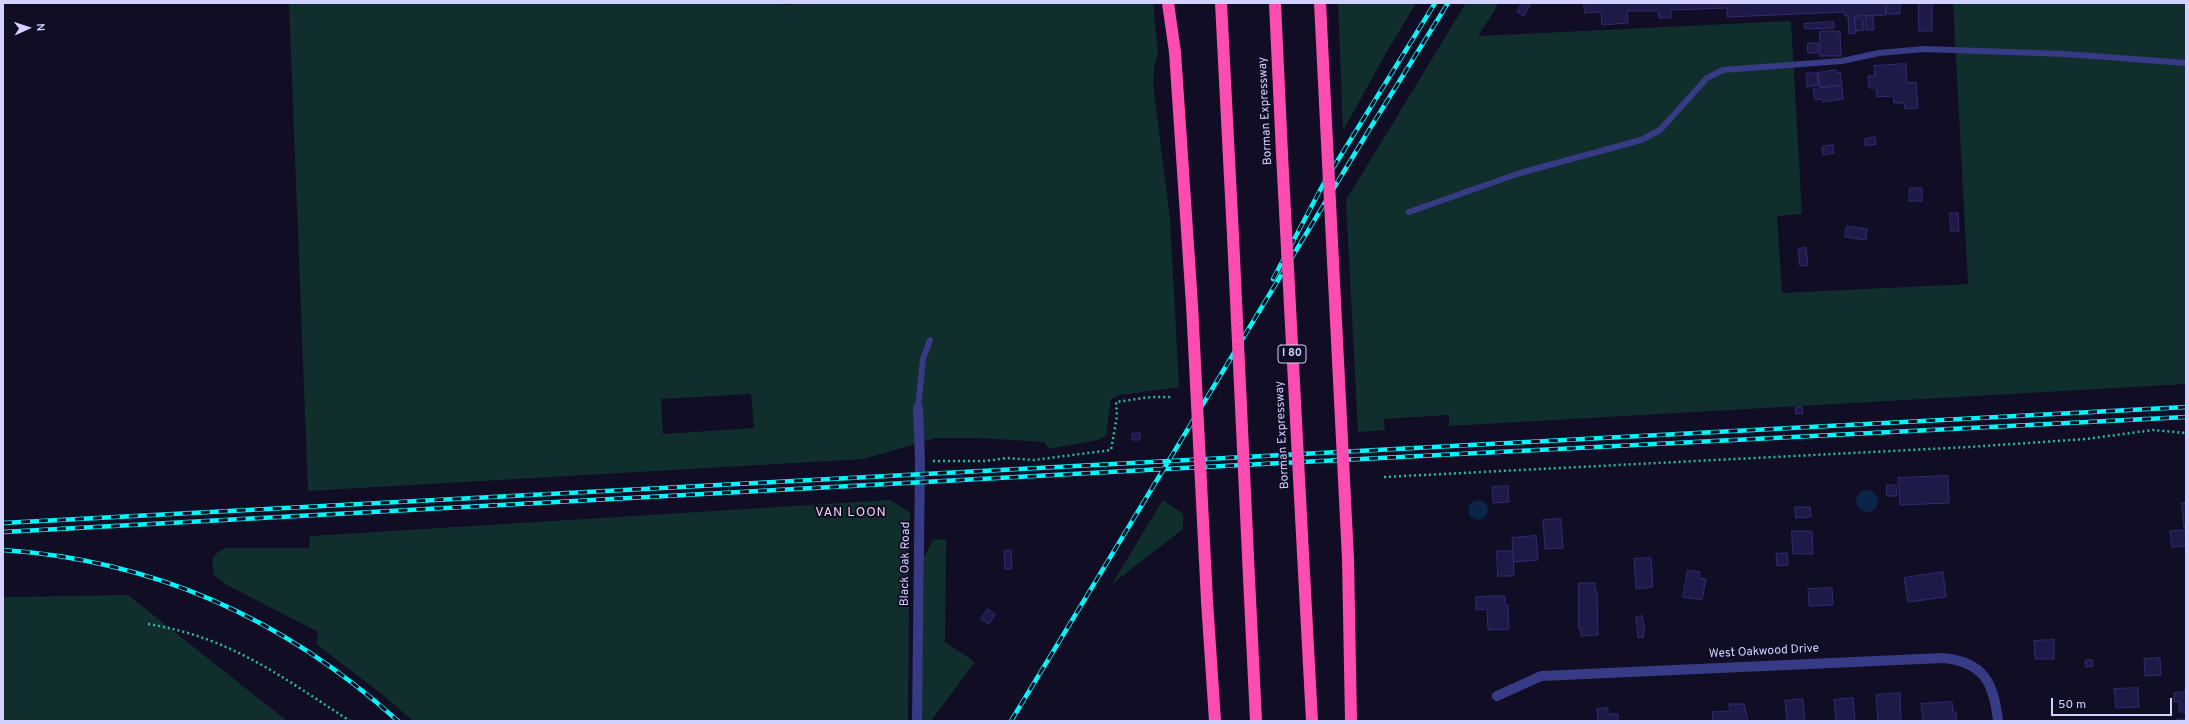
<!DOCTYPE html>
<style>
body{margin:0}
#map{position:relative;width:2189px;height:724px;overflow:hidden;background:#100d24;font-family:Overpass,sans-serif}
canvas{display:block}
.frame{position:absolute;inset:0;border:4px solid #d2d1ff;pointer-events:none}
.north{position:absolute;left:8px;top:8px;width:40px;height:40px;-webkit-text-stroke:3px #100d24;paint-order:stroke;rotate:87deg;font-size:11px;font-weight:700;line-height:16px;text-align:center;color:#d2d1ff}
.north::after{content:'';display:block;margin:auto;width:14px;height:18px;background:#d2d1ff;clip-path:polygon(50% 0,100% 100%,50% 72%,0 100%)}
.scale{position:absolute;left:2051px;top:698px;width:121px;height:18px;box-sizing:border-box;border:2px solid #d2d1ff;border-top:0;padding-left:5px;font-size:12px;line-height:14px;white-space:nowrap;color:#d2d1ff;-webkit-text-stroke:3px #100d24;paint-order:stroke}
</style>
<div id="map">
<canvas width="2189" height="724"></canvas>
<div class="frame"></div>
<div class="north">N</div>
<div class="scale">50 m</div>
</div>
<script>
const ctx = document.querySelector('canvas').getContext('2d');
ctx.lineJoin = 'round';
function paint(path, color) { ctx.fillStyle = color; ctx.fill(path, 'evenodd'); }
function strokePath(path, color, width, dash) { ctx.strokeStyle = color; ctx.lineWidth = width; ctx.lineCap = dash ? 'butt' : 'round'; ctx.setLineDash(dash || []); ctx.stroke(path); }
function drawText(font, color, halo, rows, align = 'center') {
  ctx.font = font + ' Overpass,sans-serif'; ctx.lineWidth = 4; ctx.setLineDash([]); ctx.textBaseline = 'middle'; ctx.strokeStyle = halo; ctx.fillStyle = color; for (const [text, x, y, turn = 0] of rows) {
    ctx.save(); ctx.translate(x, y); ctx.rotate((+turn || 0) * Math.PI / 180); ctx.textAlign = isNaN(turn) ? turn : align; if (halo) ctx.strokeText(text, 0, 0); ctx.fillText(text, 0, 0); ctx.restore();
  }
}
const green = new Path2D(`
 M289,3H770L787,5L798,3H1153L1158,52L1154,68L1153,84L1170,219L1179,387L1121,395L1111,399L1106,436L1098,440L1049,449L1044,442L980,438H936L864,459L308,491ZM751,394L754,428L663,434L661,399Z
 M1338,3H1416L1381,62L1343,131Z
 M1466,3H1499L1478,36L1791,21L1802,214L1777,216L1782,293L1968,284L1953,3H2186V384L1449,426V415L1384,419L1385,430L1358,432L1346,200Z
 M891,500L910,513L908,721H413L384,696L316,644L318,632L227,585L214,575L212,559L218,552L225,548H309L310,536Z
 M1163,500L1183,514V529L1112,584Z
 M946,539L945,642L975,662L931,721H921L924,557L933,540Z
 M128,595L287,721H3V597Z`);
const water = new Path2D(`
 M1856 501a11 11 0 1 1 22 0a11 11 0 1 1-22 0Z
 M1468 510a10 10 0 1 1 20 0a10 10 0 1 1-20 0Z`);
const building = new Path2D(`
 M1522,3H1531L1524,16L1517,12Z
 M1584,3H1886V15L1854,16L1856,33L1849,34L1848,16H1845L1844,12L1727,17V8L1671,10V18H1659L1658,11H1627L1628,23L1602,25L1601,12L1585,13Z
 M1887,3H1900V14H1886Z
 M1919,3H1932V31H1919Z
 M1873,16L1874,30H1866L1865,17Z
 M1855,17H1863L1864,30L1856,31Z
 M1834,22V28L1805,29L1804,24Z
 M1820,31H1840L1841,56H1820Z
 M1808,43H1818V53H1808Z
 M1906,64L1907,83L1916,82L1918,108L1905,109L1904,103H1894L1893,96L1877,97L1876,88H1869L1868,76H1875L1874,66Z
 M1836,70V73L1840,72L1842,85L1820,87L1818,73Z
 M1817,73L1819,85L1807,87L1806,74Z
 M1842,86L1843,99L1823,102L1822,99L1815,100L1813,89Z
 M1875,137L1876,144L1865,146V139Z
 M1833,145L1834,153L1823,155L1822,147Z
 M1910,188H1922V201H1909Z
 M1950,213H1958L1959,231H1951Z
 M1847,226L1867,229L1866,240L1845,237Z
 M1806,248L1808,265L1800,266L1798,249Z
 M1796,407H1802L1803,414H1796Z
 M1140,433V440H1132V434Z
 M1948,476L1949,503L1900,505L1898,478Z
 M1887,485H1896L1897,496H1887Z
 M1508,486L1509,502L1493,503L1492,487Z
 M2182,503H2186V546L2172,547L2170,531L2184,530Z
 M1795,507H1810L1811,517L1796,518Z
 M1561,519L1563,548L1545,549L1543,520Z
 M1792,531H1812L1813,554H1793Z
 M1536,536L1538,560L1514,562L1512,538Z
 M1011,550L1012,569H1005L1004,551Z
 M1497,551H1513L1514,576H1498Z
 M1787,553L1788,565L1777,566L1776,554Z
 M1651,558L1653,587L1636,589L1634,559Z
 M1688,570L1700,572L1699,578L1706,579L1702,600L1683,597Z
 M1943,572L1946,597L1908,602L1904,578Z
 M1579,583H1595V591H1597L1598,635L1581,636V629H1579Z
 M1832,588L1833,605L1809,606L1808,589Z
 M1492,596H1505V605H1508L1509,629L1488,630L1487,609L1476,610V597Z
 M988,609L995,614L989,624L981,619Z
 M1642,616L1645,631H1643L1644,637L1638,638L1636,617Z
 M2054,640V659H2035L2034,641Z
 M2160,658L2161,675L2145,676L2144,659Z
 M2086,660H2093V666L2086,667Z
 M2138,688L2139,707L2116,708L2114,689Z
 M2186,692V712H2179V701L2174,702V693Z
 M1900,693L1901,721H1878L1876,695Z
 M1853,698L1855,721H1836L1834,700Z
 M1803,699L1805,721H1787L1785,701Z
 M1952,702L1953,712H1956L1957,721H1923L1921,704Z
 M1729,704H1744L1748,721H1713L1712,712L1730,711Z
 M1608,708V714H1618V721H1598L1597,709Z
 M2177,719H2186V721H2177Z`);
const path = new Path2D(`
 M933,461H985L1007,458L1034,460L1111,450L1117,416L1116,402L1151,397H1171
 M1384,477L1969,447L2086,439L2153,430L2186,433
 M148,624C230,637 282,677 350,721`);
const service = new Path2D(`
 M1409,212L1520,173L1641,140L1660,130L1707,78L1723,70L1842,61L1879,53L1924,49L2066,54L2186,63
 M918,408L923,359L930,340`);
const minor = new Path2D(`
 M1497,696L1541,676L1943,658C1984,662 1994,683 1998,721
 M917,721L920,461L918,408`);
const motorway = new Path2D(`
 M1168,3L1175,52L1192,305
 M1221,3L1233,236
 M1275,3L1282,154
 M1320,3L1324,83
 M1303,554L1312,721
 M1348,559L1351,721
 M1249,578L1256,721
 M1207,601L1215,721`);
const rail = new Path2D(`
 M1273,279L1325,181L1435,3
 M3,523L2186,407
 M3,532L1164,469L2186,417
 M3,550C154,560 286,620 398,721
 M1011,721L1369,130L1448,3`);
const motorwayBridge = new Path2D(`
 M1324,83L1348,559
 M1282,154L1303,554
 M1233,236L1249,578
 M1192,305L1207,601`);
const shields = [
 [1292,354,28]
];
const shieldNames = [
 ["I 80",1292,354]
];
const streetNames = [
 ["Borman Expressway",1266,111,-93],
 ["Borman Expressway",1283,435,-93],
 ["Black Oak Road",906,564,-89],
 ["West Oakwood Drive",1764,652,-3]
];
const neighbourhoodNames = [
 ["VAN LOON",851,513]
];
paint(green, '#102e2b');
paint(water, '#0a2547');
paint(building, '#1e1946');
strokePath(building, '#332a73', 1);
strokePath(path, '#2ab9a5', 2.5, [2, 3]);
strokePath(service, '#373a85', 6);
strokePath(minor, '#373a85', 10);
strokePath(motorway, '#ff4cb0', 12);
strokePath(rail, '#00f7fc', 4.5);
strokePath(rail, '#100d24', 3, [9]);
strokePath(motorwayBridge, '#ff4cb0', 12);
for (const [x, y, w] of shields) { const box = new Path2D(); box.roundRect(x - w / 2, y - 9, w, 18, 3); ctx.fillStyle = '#100d24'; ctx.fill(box); strokePath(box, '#d2d1ff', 1); }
drawText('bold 11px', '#d2d1ff', null, shieldNames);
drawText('12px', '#d2d1ff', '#100d24', streetNames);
ctx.letterSpacing = '1px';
drawText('13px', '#ffd3f2', '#100d24', neighbourhoodNames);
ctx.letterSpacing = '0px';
</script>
